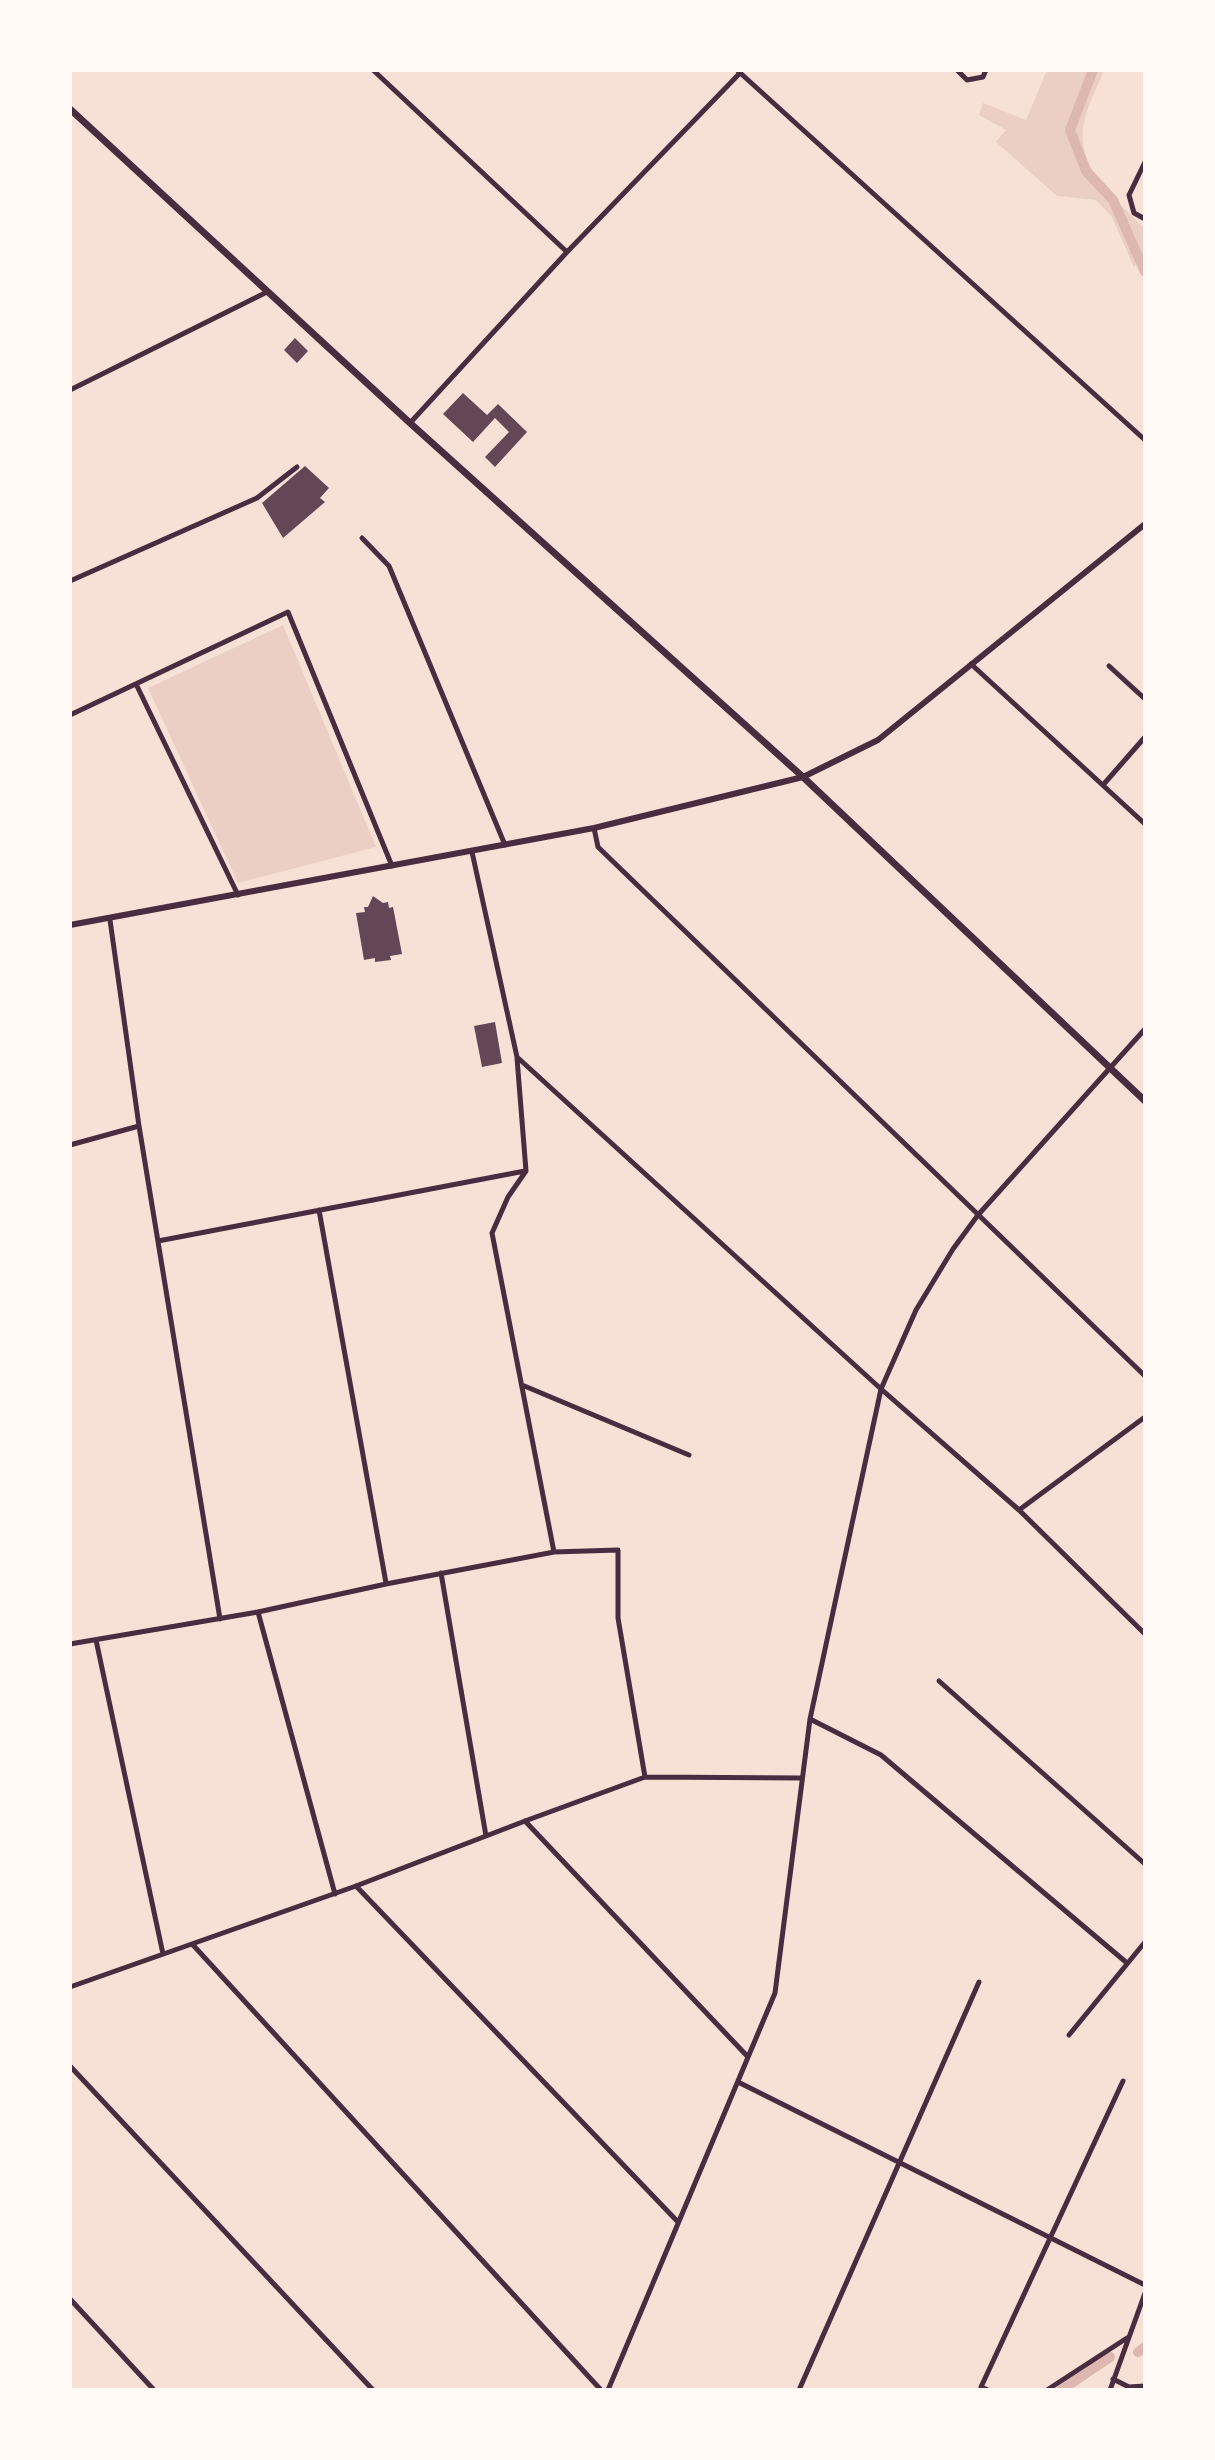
<!DOCTYPE html>
<style>
body{margin:0}
#map{position:relative;width:1215px;height:2460px;overflow:hidden;background:#f7e1d7;font-family:"Zilla Slab",serif}
canvas{display:block}
.frame{position:absolute;inset:0;border:72px solid #fffaf5;pointer-events:none}
</style>
<div id="map">
<canvas width="1215" height="2460"></canvas>
<div class="frame"></div>
</div>
<script>
const ctx = document.querySelector('canvas').getContext('2d');
ctx.lineJoin = 'round';
function paint(path, color) { ctx.fillStyle = color; ctx.fill(path, 'evenodd'); }
function strokePath(path, color, width, dash) { ctx.strokeStyle = color; ctx.lineWidth = width; ctx.lineCap = dash ? 'butt' : 'round'; ctx.setLineDash(dash || []); ctx.stroke(path); }
const green = new Path2D(`
 M1047,70H1104C1098,86 1089,102 1085,118C1072,166 1115,198 1145,229V254L1134,267L1112,217L1096,200L1057,196L996,142L1006,130L979,115L983,103L1026,120Z
 M283,625L376,847L238,883L148,688Z`);
const canal = new Path2D(`
 M1093,70L1070,130L1086,171L1113,200L1145,272
 M1138,2352L1145,2347
 M1061,2390L1110,2357`);
const building = new Path2D(`
 M295,338L308,351L297,363L284,350Z
 M463,393L487,415L498,404L527,432L495,467L485,457L509,432L495,418L473,442L443,414Z
 M305,466L329,488L320,498L325,502L283,538L262,503Z
 M373,896L383,903L388,902L389,908L393,907L402,954L390,956L391,960L375,962V958L364,960L356,913L365,912L364,907H368Z
 M495,1022L502,1063L482,1067L474,1026Z`);
const minor = new Path2D(`
 M373,70L567,252
 M737,70L1145,440
 M957,70L967,80L983,77L986,70
 M1145,162L1129,195L1134,213L1145,219
 M70,390L267,292
 M410,423L567,252L740,73
 M362,538L389,566L505,845
 M70,581L257,498L297,467
 M971,664L1145,824
 M1109,666L1145,699
 M136,684L238,895
 M70,715L288,612L392,866
 M1103,785L1145,737
 M594,828L598,847L1145,1376
 M472,852L517,1057L881,1389L1019,1510L1145,1634
 M110,920L139,1126L220,1619
 M517,1058L526,1171L508,1197L492,1233L554,1552
 M70,1145L139,1126
 M319,1210L386,1583
 M158,1241L525,1171
 M522,1385L689,1455
 M1019,1510L1145,1417
 M441,1573L486,1836
 M258,1612L335,1894
 M96,1640L163,1954
 M70,1644L258,1612L386,1584L554,1552L618,1550V1618L645,1777
 M939,1681L1145,1864
 M810,1719L881,1755L1127,1963
 M525,1821L748,2057
 M356,1886L678,2222
 M193,1945L601,2390
 M70,1987L356,1886L525,1821L645,1777L802,1778
 M1069,2035L1145,1942
 M70,2066L373,2390
 M738,2082L1145,2285
 M70,2299L154,2390
 M1113,2379L1129,2387L1145,2386
 M608,2390L775,1993L810,1719L881,1389L916,1310L953,1249L978,1215L1145,1029
 M799,2390L979,1982
 M988,2390L981,2387L1123,2081
 M1047,2390L1127,2338
 M1110,2390L1145,2293`);
const tertiary = new Path2D(`
 M70,925L594,828L803,777L878,740L1145,524`);
const secondary = new Path2D(`
 M70,109L410,423L803,777L1145,1101`);
paint(green, '#ebcfc5');
strokePath(canal, '#dcb8b0', 10);
paint(building, '#644757');
strokePath(minor, '#4a2c40', 5);
strokePath(tertiary, '#4a2c40', 6);
strokePath(secondary, '#4a2c40', 7);
</script>
